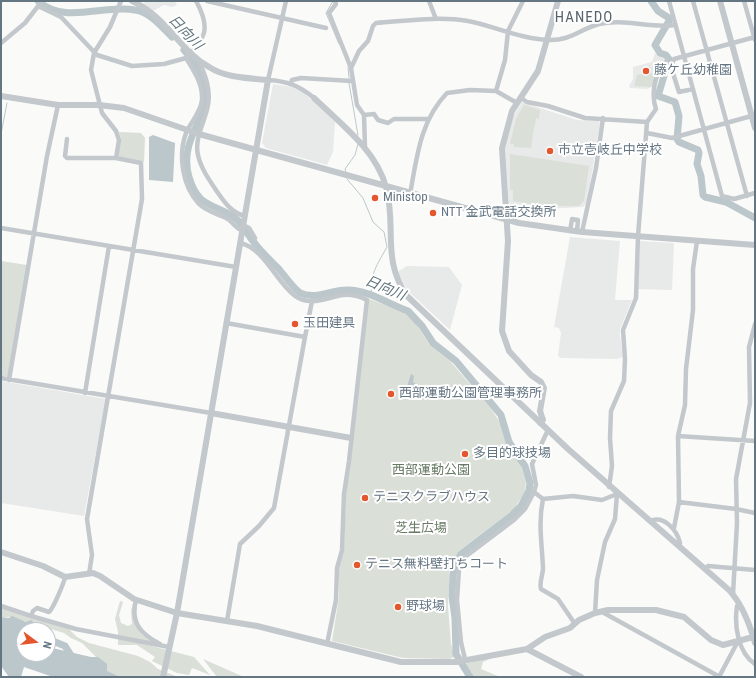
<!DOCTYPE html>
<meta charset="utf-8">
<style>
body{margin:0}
#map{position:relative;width:756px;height:678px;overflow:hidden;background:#fafaf8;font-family:"Roboto Condensed",sans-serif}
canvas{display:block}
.frame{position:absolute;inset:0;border:2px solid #657683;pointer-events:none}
.north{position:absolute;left:16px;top:622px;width:40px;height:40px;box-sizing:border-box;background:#fff;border:1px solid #c1c8cd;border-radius:50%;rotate:105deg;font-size:11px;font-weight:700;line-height:16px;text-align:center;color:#657683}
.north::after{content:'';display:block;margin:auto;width:14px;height:18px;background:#e4572e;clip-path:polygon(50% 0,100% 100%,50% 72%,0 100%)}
</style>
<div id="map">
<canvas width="756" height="678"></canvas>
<div class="frame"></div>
<div class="north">N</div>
</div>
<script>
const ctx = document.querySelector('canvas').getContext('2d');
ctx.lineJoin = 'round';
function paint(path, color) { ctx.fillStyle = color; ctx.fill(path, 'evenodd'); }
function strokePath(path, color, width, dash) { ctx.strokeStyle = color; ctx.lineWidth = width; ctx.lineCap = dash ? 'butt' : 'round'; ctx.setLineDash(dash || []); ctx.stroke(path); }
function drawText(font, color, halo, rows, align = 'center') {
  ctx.font = font + ' "Roboto Condensed","Noto Sans JP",sans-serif'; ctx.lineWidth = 4; ctx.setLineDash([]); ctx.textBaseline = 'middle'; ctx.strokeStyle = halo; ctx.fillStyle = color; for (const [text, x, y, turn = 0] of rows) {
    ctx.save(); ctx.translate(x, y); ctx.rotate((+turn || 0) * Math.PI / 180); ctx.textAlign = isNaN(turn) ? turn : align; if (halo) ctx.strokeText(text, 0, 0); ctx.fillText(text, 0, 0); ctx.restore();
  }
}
const built = new Path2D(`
 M146,1H175L177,5L172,7L164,5L153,11L143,4Z
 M655,53L666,59L660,66L654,86L647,89L630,88L629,86L633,79V67L652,62Z
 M273,84L291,87L303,92L335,122L333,152L327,165L266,148L262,143Z
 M522,102L577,120L598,121L600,123L587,203L583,207L544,209L518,208L509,206L505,146L514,115Z
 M570,237L620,241L615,300H632L620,329V336L623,357L617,359L560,358L558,355L561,333L559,328L554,327Z
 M640,241L674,243L672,290L638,289Z
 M407,266L449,267L462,285L450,330L408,291L397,272Z
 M1,381L106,399L84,516L1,503Z`);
const green = new Path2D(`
 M657,72L651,87L634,86L637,75Z
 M524,105L540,110L539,119L536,118L535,125L534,126L531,148L514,147V144H510L516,119Z
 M119,132L141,133L145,138L144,162L120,157L118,155L121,138Z
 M510,154L589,166L584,201L579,206H544L513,201V190H510Z
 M1,261L27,265L8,376H1Z
 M369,299L400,310L413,319L429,344L450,361L490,407L501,424L507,447L520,463L526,481L525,492L514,509L459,551L450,565L448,606L451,644L455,657L449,659L403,658L332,641L339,597V566L344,549L346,493Z
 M120,601L123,602L119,615L121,623L128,626L132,624L131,611L133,604L141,634L154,642L140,643L194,657L210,675L192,668L189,675L177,673L154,662L152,661L155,657L137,645H118V632L115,619Z
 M1,608L69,629L77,637L89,643L138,656L150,662L158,669L178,677H184H117L105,672L104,665L82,643L71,638L64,633L10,617H2Z
 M493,657L483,662L481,669L500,677H471L464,664Z
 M203,659L244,677H217Z`);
const water = new Path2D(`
 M153,135L175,143L173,182L149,180V137Z
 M411,374L414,376L413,382L421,387L418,396L410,398L405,392Z
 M12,616L26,622L31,620L37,625L36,630H24V654H48V647L91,657H98L107,664V671L120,677H53L24,667L21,677H9L1,666V617L9,618Z`);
const stream = new Path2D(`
 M333,1L326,13L339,44
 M348,67L349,78
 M349,83L358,135
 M1,134L7,103
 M346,172L345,169L355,155L358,144
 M347,179L363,198L373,222L384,232L387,247C378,263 368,277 372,296`);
const river = new Path2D(`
 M38,1C64,25 104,4 135,10C150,12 162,27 172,37
 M651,1L658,11L669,18V21L655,45L660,53L666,55L669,59L658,96L675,102L679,116L677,139L679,142L698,150L699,153L697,164L701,176L703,195L705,197L726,202L755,218
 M184,50C238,107 174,125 189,177C198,208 213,203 234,217C242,222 247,234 253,241C260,251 269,259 278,268C285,276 291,286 300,293C316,300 330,290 346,290C366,289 389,304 408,311L422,326L433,343L456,361L501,415L509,442L525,466L530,483L529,491L521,506L512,515L461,554L455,564L453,575L452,596L455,618L456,654L470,677
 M48,639L65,646L72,657`);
const minor = new Path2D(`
 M207,1L326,28
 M286,1L268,80C287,81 300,86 314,98
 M335,1L336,4L329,13L351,68
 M429,1L436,19
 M669,1L722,196L734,199L755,193
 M693,1L747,196
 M744,1L755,40
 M38,6L61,17L97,55L132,66L164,64L186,58C194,71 203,84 202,100C201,112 191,122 186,133C178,155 182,186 199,204C206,211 217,214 226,218C233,221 235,229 242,230
 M1,43L25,23L42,1
 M186,58C206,38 211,28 196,1
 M199,61C205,75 211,89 208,105C205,122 194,138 198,155C201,169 210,181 218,193C225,203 232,213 245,216
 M291,83L292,80L301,78L352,81
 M693,89L679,92L671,67L674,59L755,37
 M496,91L505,60L508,31L523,1
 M521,98L527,102L548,106L585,118L647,122
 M364,115L374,114L378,120L388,123L394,119H428
 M647,133L672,138L755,115
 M67,139L65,156L67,158H116L141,163L142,199L87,519L92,555L89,574
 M365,147L364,115L357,105L351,68L359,51L368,41L373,26L376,23C406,21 438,16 468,21C494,26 521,39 548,40C571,41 580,29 599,24C625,18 650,29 675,25
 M116,158L119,140L116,131L102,113L91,70L94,53L110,27L121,1
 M410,194C417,157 420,121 447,93L470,90L496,91L517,103
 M243,225L249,228L255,238
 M1,228L236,267
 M570,231L572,219L578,220L577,231
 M582,232L596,168L603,118
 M240,243C263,247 277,283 295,296C310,307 328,297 343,295C352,294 359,296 367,300L349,461L344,494L342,550L337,568L336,600L327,644
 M226,323L305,337L274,508L259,526L240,544L227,621
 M305,337L312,301
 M1,378L211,413
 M9,380L47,156L58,105
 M85,393L109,246
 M678,436L755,441
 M609,487L612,466L610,438L611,411L624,381L625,359L623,330L636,298L638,236L647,122L656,109C651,95 654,73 666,62L672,64
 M534,492L543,499L573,496L602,500L617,494
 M543,499C538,523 542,544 543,568C543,575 539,582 541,589L558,599L575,624
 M679,502L736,509L755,513
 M650,521C664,515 677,530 680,543L679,545
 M674,528L679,502L678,436L685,405L686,369L693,310V269L697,241
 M705,568L708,566L755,570
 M65,577C64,583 53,609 49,612L37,608L33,611L31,616L76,629L169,647
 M733,594L737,523L736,479L750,403L749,347L755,324
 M136,600C130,623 141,634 160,644
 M739,605L737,606C734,625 738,653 755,664
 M1,606L31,616
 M603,611L604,613L720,677
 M595,613L597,580L605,542L615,519L617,494
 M465,659L461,642L457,600L459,569L465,557L514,520L525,509L534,492L536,485L532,464L548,430
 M719,677L737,643`);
const tertiary = new Path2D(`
 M132,1C167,17 180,51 209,67C226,78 248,78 268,80L177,613L163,677
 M720,1L755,128
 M1,96L58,105H99L124,108L199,134L519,223L582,232L755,245
 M314,98C341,124 376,150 386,187C397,226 381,259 407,296L568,449L729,590C742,604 750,625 755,643
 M211,413L351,438
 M540,423L543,420L540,411L544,388L541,382L531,375L509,351L502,331L508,241L502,148L512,111L538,71L558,1
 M1,552L43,566L65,577L93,573L100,576L134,599L177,613L257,626L401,662H456L527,649L581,677
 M527,649L545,637L570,628L579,620L595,613L608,610H656L684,617L711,640L723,645L753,637`);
const markers = [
 [646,71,4,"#e4572e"],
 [550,151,4,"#e4572e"],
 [375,198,4,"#e4572e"],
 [433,213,4,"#e4572e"],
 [295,324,4,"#e4572e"],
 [391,394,4,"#e4572e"],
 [465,454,4,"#e4572e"],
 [365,498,4,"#e4572e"],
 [357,565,4,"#e4572e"],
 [398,607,4,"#e4572e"]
];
const poiNames = [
 ["藤ケ丘幼稚園",654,71],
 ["市立壱岐丘中学校",558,151],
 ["Ministop",383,198],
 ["NTT 金武電話交換所",441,213],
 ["玉田建具",303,324],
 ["西部運動公園管理事務所",399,394],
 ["多目的球技場",473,454],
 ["テニスクラブハウス",373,498],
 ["テニス無料壁打ちコート",365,565],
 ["野球場",406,607]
];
const parkNames = [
 ["西部運動公園",431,471],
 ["芝生広場",421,529]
];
const waterNames = [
 ["日向川",185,33,46],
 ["日向川",385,289,23]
];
const quarterNames = [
 ["HANEDO",584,18]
];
paint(built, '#e8e9e9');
paint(green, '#dadfd7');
paint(water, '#bbc7cb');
strokePath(stream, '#bbc7cb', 1);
strokePath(river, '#bbc7cb', 7);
strokePath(minor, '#c3c8cc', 4.5);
strokePath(tertiary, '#c3c8cc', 6);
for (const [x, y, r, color] of markers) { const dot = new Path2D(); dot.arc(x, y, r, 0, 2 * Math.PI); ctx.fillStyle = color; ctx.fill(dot); strokePath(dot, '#fff', 1.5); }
drawText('13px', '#657683', '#fff', poiNames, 'left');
drawText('13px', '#687a64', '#fff', parkNames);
drawText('italic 14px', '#60757c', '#fff', waterNames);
ctx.letterSpacing = '1px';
drawText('15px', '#57646e', '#fff', quarterNames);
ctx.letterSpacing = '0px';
</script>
